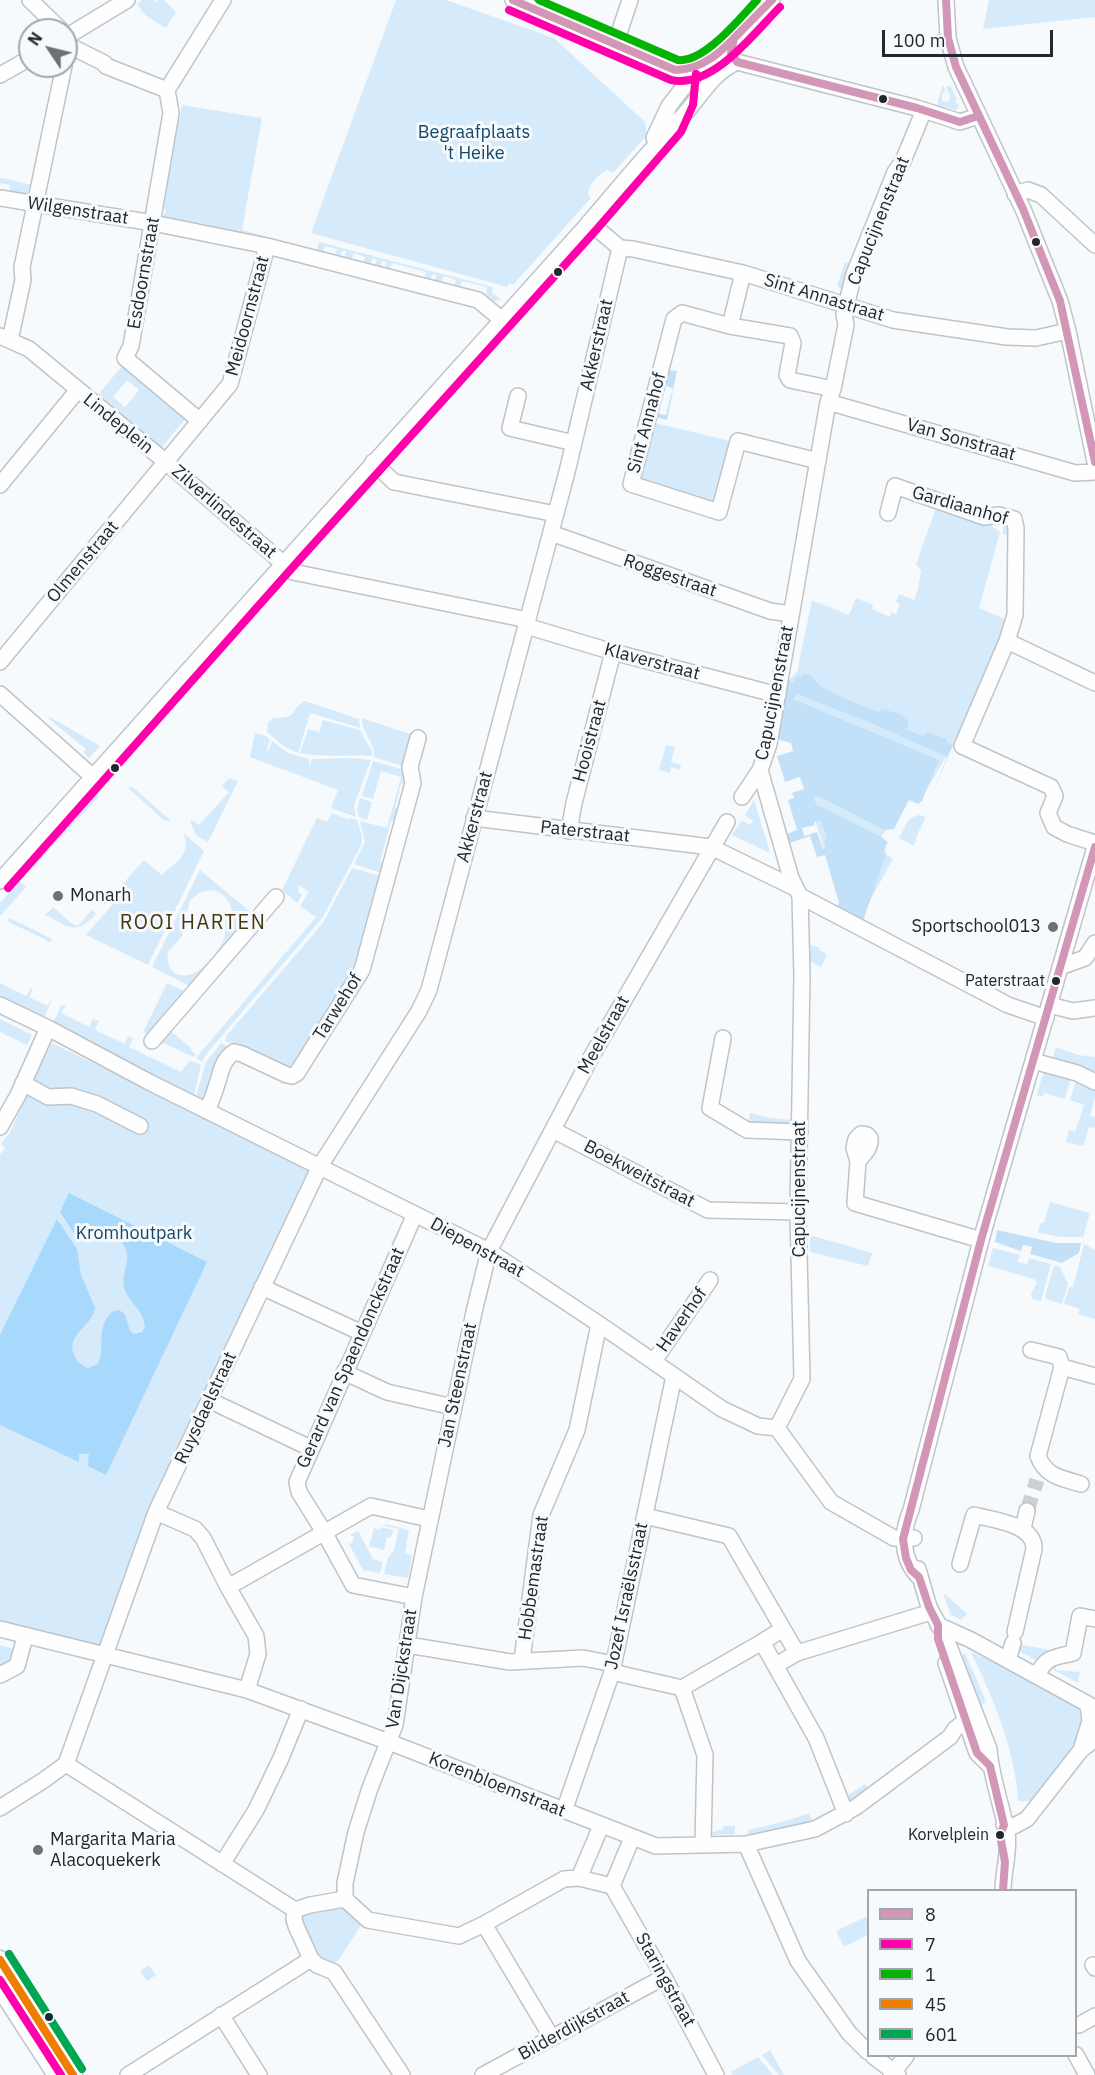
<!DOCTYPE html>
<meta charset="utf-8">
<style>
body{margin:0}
#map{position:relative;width:1095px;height:2075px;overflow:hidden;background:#f7fafc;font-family:"IBM Plex Sans",sans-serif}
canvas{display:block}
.legend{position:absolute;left:867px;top:1889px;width:210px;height:168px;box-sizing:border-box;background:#f6fafd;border:2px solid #a0a6aa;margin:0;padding:8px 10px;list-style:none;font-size:18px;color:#20272d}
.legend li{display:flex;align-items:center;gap:12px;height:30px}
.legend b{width:30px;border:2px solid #a0a6aa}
.north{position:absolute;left:18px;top:18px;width:60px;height:60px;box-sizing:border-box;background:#f6fafd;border:2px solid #a0a6aa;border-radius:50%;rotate:305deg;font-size:16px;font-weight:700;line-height:24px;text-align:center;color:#20272d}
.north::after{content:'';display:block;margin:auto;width:21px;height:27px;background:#6b7175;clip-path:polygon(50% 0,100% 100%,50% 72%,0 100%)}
.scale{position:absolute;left:882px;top:30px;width:171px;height:27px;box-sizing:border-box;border:3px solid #20272d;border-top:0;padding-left:8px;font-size:18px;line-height:21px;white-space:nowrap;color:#20272d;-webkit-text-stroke:4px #f6fafd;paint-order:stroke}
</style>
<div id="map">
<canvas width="1095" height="2075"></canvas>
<ul class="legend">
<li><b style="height:8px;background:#d297b7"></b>8</li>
<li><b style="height:8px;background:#f0a"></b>7</li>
<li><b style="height:8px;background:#04b404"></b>1</li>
<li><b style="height:8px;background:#ef7d00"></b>45</li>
<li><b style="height:8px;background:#00a651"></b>601</li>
</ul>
<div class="north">N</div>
<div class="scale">100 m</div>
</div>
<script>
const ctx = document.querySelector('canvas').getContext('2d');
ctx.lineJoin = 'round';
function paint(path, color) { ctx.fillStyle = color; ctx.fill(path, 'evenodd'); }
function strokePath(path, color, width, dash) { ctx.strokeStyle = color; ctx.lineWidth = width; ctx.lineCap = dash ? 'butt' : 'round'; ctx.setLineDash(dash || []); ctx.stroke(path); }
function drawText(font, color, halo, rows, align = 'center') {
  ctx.font = font + ' "IBM Plex Sans",sans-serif'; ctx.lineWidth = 6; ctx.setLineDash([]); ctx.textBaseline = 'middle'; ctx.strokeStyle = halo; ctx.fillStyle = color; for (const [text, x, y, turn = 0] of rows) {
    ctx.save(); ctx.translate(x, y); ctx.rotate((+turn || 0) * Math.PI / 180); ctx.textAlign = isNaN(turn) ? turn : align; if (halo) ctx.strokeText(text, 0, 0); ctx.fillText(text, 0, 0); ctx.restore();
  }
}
const green = new Path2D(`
 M142,0H155L153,3L158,0H164L176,12L166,28L145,15L137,4Z
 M396,0H446L554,38L645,122L647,135L613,173L607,170C599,174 588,185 588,194L591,198L513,285L509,283L507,287L311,233Z
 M989,0H1095V17L983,29Z
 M950,85L957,100L954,102H957L956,105L959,104V107L956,110L937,105L942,87L944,86L945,92L942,94V101L949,102L950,96L946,87Z
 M182,105L262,118L242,230L297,245L295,249L220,227L210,229L209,225L172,219L162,222L164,213H166L164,207L168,181L165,177L166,166H171L176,136L172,135L171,126L179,121Z
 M3,178L32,185L31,191L26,195L9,192L10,185L1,183L0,185V179Z
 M319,242L493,287L492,293L502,300L493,301L490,297L486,298L487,287L462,281L459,291L453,289L456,280L444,276L440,286L434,284L436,275L433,274L429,283L424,281L426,272L392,263L389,273L384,271L386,262L382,261L380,269L374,268L377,260L373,258L370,266H363L365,257L354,253L351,261H344L346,251H342L340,260L335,258L337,249L325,246L322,255L315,254Z
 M845,262L851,264L844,288L841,289L837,286Z
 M124,364L186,418L161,448L96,397ZM127,380L139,390L125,407L113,397Z
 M651,422L734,442L717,507L635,482Z
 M936,508L1007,522L1011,534L1003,535V521L986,522L1000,532L979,608L1009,621L953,745L925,792L908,800L882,836L887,855L893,859L861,917L841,907L792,742L787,682L797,672L812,600L860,624L813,600L849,615L856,598L873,605L872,609L890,617L891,612L896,614L900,604L896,602L899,594L914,600L918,589L921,571L916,564Z
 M305,701L359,719L360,728L310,713L298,753L283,746L267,732L268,723L273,718C302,718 288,709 305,701Z
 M50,717L100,746L87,760L88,757L83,752L86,749L49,719Z
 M362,718L410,734L413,737L405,767L374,757C376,743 361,733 362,718Z
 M323,720L360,730L372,751V756C347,754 324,758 300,753L308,729L319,732Z
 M255,733L266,736L270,740L266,751H268L272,741L288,753L309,759V767L312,759L351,758L371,760L354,805L356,817L331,808L338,790L250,757Z
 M666,745L675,747L671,762L681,765L680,770L671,767L670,773L659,770Z
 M373,761L404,770L403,776L408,778L410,786L401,784L395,808L403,810L399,823L391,821L380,862L388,865L385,874L354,864L365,842L360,821L387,828L401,777L381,771L373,799L362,796Z
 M229,778L238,781L208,842L197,836L190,822L192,820L199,825L229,792L222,786Z
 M131,787L135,789L171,821H165L128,788Z
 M96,795L99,796L33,868V866Z
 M360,798L372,802L367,820L359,817L357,809Z
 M754,800L769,849L770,853L732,835L742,820L750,825L753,821L745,815Z
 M332,813L350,820V818L357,820L362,836L361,845L323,917L208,1052L202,1062L196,1058L316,917L300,906L309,892L299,885L298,891L302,896L297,903L282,890L317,818L327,822Z
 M918,815L926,817L917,835L914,846L899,838L909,819Z
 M184,833L204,851L148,965L86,935L125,890L121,886L144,860L162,875C177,860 190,858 184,833Z
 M352,868L385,877L360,963L293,1071L225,1041L227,1035L323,923Z
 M200,870L254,915L192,987L152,967ZM211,890C225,892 230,902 233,914L225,922C225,928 226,935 223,941C216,956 194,984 175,973C168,968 167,960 168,952L182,936L190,900L201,892Z
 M20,881L26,887L0,916V903Z
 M53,907L71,923L78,926L92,910L96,914C75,937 69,926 45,915Z
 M10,918L52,939L50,942L7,921Z
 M810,945L820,948L819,950L827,955L821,967L810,961Z
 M0,983L26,996L31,988L33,989L29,997L47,1006L52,999L43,1021L0,999Z
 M167,983L188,993L151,1036L143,1032Z
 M66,1005L61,1013L89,1027L93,1019L99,1021L95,1030L125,1044L128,1036L133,1038L129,1047L181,1072L190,1060L201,1065L194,1095L52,1025L61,1006Z
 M0,1019L32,1035L27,1045L0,1032Z
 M167,1028L191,1048V1050L196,1055L193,1057L157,1040Z
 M221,1043L230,1047L206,1101L196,1096L206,1062Z
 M51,1044H54L314,1170L116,1601L108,1623L112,1625L106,1641L101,1640L98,1648L0,1624V1154L5,1149L1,1144L10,1132Z
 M1056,1047L1078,1055L1095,1057V1078L1052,1061Z
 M1044,1070L1067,1075L1070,1081L1065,1099L1044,1093L1043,1097L1039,1095L1036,1098Z
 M1077,1077L1095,1086V1097L1090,1116L1095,1117V1128L1089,1127L1083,1146L1066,1142L1069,1130L1075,1132L1084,1105L1070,1100Z
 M750,1113L771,1118L793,1120V1126L748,1124Z
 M1050,1202L1090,1213L1083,1237H1061L1038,1233L1040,1224L1044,1222Z
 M810,1235L872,1253L868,1266L810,1252Z
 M1084,1244L1095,1250V1319L1078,1314L1080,1309L1064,1304L1069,1287H1073Z
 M993,1248L1020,1255L1018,1262L1027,1264L1029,1258L1051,1264L1041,1301L1032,1299L1031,1294L1037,1282L1034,1279L988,1266Z
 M1054,1265L1060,1267L1068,1284L1062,1304L1046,1299L1045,1297Z
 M385,1524L409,1530L405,1553L412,1555L408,1578L384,1574L388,1557H390L391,1553H393L399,1529L385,1526Z
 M381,1527L393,1530L391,1537H387L384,1550L369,1546L374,1528L380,1530Z
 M358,1531L373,1559L383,1562L380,1573L363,1570L348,1542L352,1544L354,1537L350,1535Z
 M945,1594L967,1614L961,1620L951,1615L944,1596Z
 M1018,1644L1055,1651L1043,1655L1037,1661L1017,1650Z
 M0,1645L15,1649L12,1663L0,1670Z
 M971,1652L1001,1666L1016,1668L1078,1706L1083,1720L1080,1723V1739L1041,1798L1036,1795L1031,1801H1018C1015,1748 993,1699 971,1652Z
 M965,1653L986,1701L980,1707L959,1657Z
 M1056,1663V1670L1080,1672L1078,1683L1048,1667Z
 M865,1784L869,1789L849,1802L847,1796Z
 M809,1813L813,1822L749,1836L748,1830L783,1822Z
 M724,1826H735V1834L711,1835V1833L719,1830L722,1831Z
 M345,1907L361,1923L360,1927L337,1962L333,1964L320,1960L300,1917L305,1911Z
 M868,1916V1935L844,1947L836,1931Z
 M149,1965L156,1975L147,1981L140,1971Z
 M770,2050L784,2075H779L762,2055Z
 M758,2057L773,2075H733L731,2072Z`);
const forest = new Path2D(`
 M668,370L677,371L667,420L655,417L656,413L666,415L673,388L665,386Z
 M803,673L812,676L819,685L843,698L878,712L882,709L900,714L909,722L907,730L923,736L927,732L947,739L946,742L953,745L932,794L947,757L876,725L797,694L793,699L939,760L922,801L918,804L909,800L894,829L885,830L822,798L815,796L814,799L817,806H820L881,837L888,842L883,852L886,854L863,921L837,907L839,903L825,855L817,857L810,836L790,843L787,834L797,830L788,800L794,798L792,793L804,789L800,777L785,782L777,756L793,751L791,743L776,739L786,679L794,683L796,676H802ZM821,820L827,839L824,840L826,847L823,849L817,832L804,836L802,828L815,825L814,822Z
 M997,1230L1056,1243H1081L1079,1253L1062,1263L1030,1254L1032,1247L1023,1245L1021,1251L995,1242Z`);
const water = new Path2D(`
 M69,1193L207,1262L106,1475L88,1466L89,1454H79V1462L0,1425V1335L57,1219L77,1249L81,1275L95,1308C93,1326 65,1334 74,1355C77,1362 82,1366 88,1368L98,1364C106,1346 95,1329 112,1312L119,1310L125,1314L130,1331L134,1334L142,1332L145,1327C144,1310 131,1305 125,1290C120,1277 129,1265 127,1253C122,1230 93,1223 80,1242L60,1212Z`);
const minorTunnel = new Path2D(`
 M1027,1511L1037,1480`);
const minor = new Path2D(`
 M30,0L61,30
 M513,0L675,70C682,71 687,72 693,69C719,60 752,20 772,0
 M946,0L948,38L956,67L1023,209L1060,301L1068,331L1095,462
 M66,37L127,0
 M615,45L630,0
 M732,57L737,62L917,108L960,122L978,116
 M66,58L69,51L74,48L104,63L106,66L167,90L223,0
 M0,75L30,58
 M167,90L171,113L131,346L125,358L200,421
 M654,138L669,106L683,88L686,72
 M1015,194L1028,190L1041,195L1095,245
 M0,198L153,223L267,246L478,300L501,319
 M589,222L620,248L633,249L743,273L893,320L1007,337L1036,338L1068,331
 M730,326L743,273
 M0,336L29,349L166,462L293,572L528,620
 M10,340L23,280L22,267L64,66
 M518,396L510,428L574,443
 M828,402L1075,473L1095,472
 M818,461L738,441L719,512L631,484L674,319L682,313L730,326L790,336L793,343L787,375L790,380L833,389
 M373,462L394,482L556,514
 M0,485L77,391
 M888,513L895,486L984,517L999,515L1014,519L1016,528L1015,615L1007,641L1095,683
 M551,533L770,611L791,614
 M526,626L613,652L778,695
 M1007,641L962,746L1051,787L1055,796L1048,813L1054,827L1067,834
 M0,662L230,384L267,246
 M0,694L93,777
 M742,797L760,770
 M474,818L711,847L795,888
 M569,831L574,803L613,652
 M1070,835L1095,843
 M0,881C195,661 392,443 588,224C618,189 647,153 679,120C699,100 710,74 737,62
 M800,896L1008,1005L1046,1018
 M1060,967L1085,958L1095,943
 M0,1005L48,1028L149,1082L489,1251L599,1324L722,1409L758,1426L777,1428L831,1502L894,1538H914
 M1049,1005L1073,1011L1095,1008
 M723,1038L710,1108L747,1130L800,1132
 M152,1041L276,897
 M1033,1061L1077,1073L1095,1082
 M23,1083L48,1097L71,1096L97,1104L140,1126
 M207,1111C210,1103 214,1095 216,1087C221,1074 221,1061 234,1052L242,1054L287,1075L292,1076L297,1073L362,970L413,783L410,767L418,738
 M0,1127L18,1095L48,1028
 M553,1130L708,1210L798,1212
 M858,1161C865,1153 871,1148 870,1138L867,1135L861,1134L856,1139L854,1148L858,1161L855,1203L981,1240
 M415,1214L297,1482L299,1492L324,1532L353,1585L414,1597L474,1312L489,1251L590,1059L727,822
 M262,1287L362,1333
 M1031,1350L1059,1357L1062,1367L1095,1376
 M654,1361L710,1280
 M1062,1367L1038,1456C1046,1477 1062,1478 1081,1484
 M344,1372L387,1392L453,1407
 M209,1400L310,1448
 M777,1428L802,1379L798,1212L802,976L800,896L791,878L760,770L769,744L828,402L833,389L846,325L844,314L854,274L895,172L903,161L924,110
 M156,1512L195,1529L203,1538L228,1587L256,1636L258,1654L247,1690
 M645,1516L729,1536L783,1629
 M1023,1528L1027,1511
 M960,1564L974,1515C993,1520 1035,1524 1034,1549L1015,1632
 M918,1569L929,1607L945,1636L989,1749C991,1778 1002,1805 1007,1833C1010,1850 1003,1872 1003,1890
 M919,1577C901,1559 901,1533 911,1510L981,1240L1095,847
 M228,1587L371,1506L429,1519
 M938,1625L971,1640L1095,1708
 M0,1629L247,1690L389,1742L656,1846L746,1844L815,1829L856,1807L950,1737L955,1729L975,1713
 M408,1645L510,1662L583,1658L614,1664
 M797,1653L931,1612
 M522,1660L541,1515L577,1430L599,1324
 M1008,1660L1013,1643
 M946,1663L977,1753L990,1766
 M776,1665L797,1653L783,1629L762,1642L816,1738L846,1814
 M612,1672L682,1688L762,1642
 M0,1675L17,1666L25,1637
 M1037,1675C1047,1656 1053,1658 1073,1653L1080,1616L1095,1619
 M682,1688L705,1755L703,1844
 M1081,1750L1090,1721L1088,1705
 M66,1764L295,1910
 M0,1808L44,1780L66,1764L156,1512L320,1166L419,1011L429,990L567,472L620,248
 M564,1811L612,1672L674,1376
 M1004,1825L1014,1826L1027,1819L1081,1750L1095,1739
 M746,1844L798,1961L849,2033L868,2052
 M222,1864L256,1810L281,1758L301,1709
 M579,1878L612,1886L664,1977L716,2075
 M612,1886L632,1838
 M345,1899L368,1920L459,1936L484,1924L564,1879L579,1878L601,1826
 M345,1899V1883L356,1832L370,1788L395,1725L414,1597
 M345,1899L310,1905L295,1910L294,1919L296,1926L311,1959L317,1965L334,1972L402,2075
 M484,1924L552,2038
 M1093,1965L1095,1968
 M221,2015L259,2075
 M1079,2025L1095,2016
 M1076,2055L1087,2075
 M873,2056L898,2075
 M128,2075L311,1959
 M483,2075L664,1977
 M891,2075L906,2056`);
const major = new Path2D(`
 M0,1960L73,2075
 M0,1987L57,2075`);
const bus1 = new Path2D(`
 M513,0L675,70C708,70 728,44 750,22
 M772,0L734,38L731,53L737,62L917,108L960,122L978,116
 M946,0L948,38L956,67L1023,209L1060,301L1095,462
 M1003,1890L1005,1862L1000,1835L1004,1825L990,1766L977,1753L938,1639V1625L929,1607L919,1577L911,1570L906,1558L903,1539L981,1240L1095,847`);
const bus2 = new Path2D(`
 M509,10L671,80C713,89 753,34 780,7
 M8,888L300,559L597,229L681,132L693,105L696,74
 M0,1980L61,2075`);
const bus3 = new Path2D(`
 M539,0L678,60C704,63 740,18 757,0`);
const bus4 = new Path2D(`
 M0,1960L73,2075`);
const bus5 = new Path2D(`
 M9,1954L82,2069`);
const markers = [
 [883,99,5,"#20272d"],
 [1036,242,5,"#20272d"],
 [558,272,5,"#20272d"],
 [115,768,5,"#20272d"],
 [58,896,6,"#6b7175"],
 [1053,927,6,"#6b7175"],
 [1056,981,5,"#20272d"],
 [1000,1835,5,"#20272d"],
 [38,1850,6,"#6b7175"],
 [49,2017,5,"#20272d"]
];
const busNames = [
 ["Paterstraat",1045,981],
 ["Korvelplein",989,1835]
];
const parkNames = [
 ["Begraafplaats",474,133],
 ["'t Heike",474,154],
 ["Kromhoutpark",134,1234]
];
const streetNames = [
 ["Wilgenstraat",78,211,9],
 ["Capucijnenstraat",879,221,-68],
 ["Esdoornstraat",144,273,-80],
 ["Sint Annastraat",824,298,17],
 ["Meidoornstraat",248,316,-75],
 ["Akkerstraat",597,345,-77],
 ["Sint Annahof",647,423,-75],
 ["Lindeplein",118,424,39],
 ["Van Sonstraat",961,440,16],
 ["Gardiaanhof",960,506,16],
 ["Zilverlindestraat",224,512,41],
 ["Olmenstraat",83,562,-50],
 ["Roggestraat",670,576,19],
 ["Klaverstraat",652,662,15],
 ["Capucijnenstraat",775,693,-79],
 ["Hooistraat",590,741,-75],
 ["Akkerstraat",475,817,-75],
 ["Paterstraat",585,832,6],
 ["Tarwehof",338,1007,-58],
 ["Meelstraat",604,1035,-61],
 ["Boekweitstraat",639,1174,28],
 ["Capucijnenstraat",800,1189,-90],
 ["Diepenstraat",477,1248,29],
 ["Haverhof",682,1320,-55],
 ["Gerard van Spaendonckstraat",351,1358,-66],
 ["Jan Steenstraat",458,1385,-78],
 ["Ruysdaelstraat",206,1408,-65],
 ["Hobbemastraat",534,1578,-82],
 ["Jozef Israëlsstraat",627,1596,-78],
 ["Van Dijckstraat",402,1669,-81],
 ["Korenbloemstraat",497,1785,22],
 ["Staringstraat",665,1980,61],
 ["Bilderdijkstraat",574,2026,-29]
];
const poiNames = [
 ["Monarh",70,896],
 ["Sportschool013",1041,927,"right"],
 ["Margarita Maria",50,1840],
 ["Alacoquekerk",50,1861]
];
const neighbourhoodNames = [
 ["ROOI HARTEN",193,923]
];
paint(green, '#d5eafb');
paint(forest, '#c2e1f8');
paint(water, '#a8d8fb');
strokePath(minorTunnel, '#ccd0d3', 15, [15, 8]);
strokePath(minor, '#bfc4c8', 18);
strokePath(major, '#bfc4c8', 21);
strokePath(minor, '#fefeff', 15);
strokePath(major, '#fefeff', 18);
strokePath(bus1, '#d297b7', 8);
strokePath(bus2, '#f0a', 8);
strokePath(bus3, '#04b404', 8);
strokePath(bus4, '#ef7d00', 8);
strokePath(bus5, '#00a651', 8);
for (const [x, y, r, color] of markers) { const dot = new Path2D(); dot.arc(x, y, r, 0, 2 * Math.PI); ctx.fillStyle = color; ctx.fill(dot); strokePath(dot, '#f6fafd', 2); }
drawText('16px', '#20272d', '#f6fafd', busNames, 'right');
drawText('18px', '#144768', '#f6fafd', parkNames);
drawText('18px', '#20272d', '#f6fafd', streetNames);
drawText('18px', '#20272d', '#f6fafd', poiNames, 'left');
ctx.letterSpacing = '1.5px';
drawText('20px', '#44370d', '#f6fafd', neighbourhoodNames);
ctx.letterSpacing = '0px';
</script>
